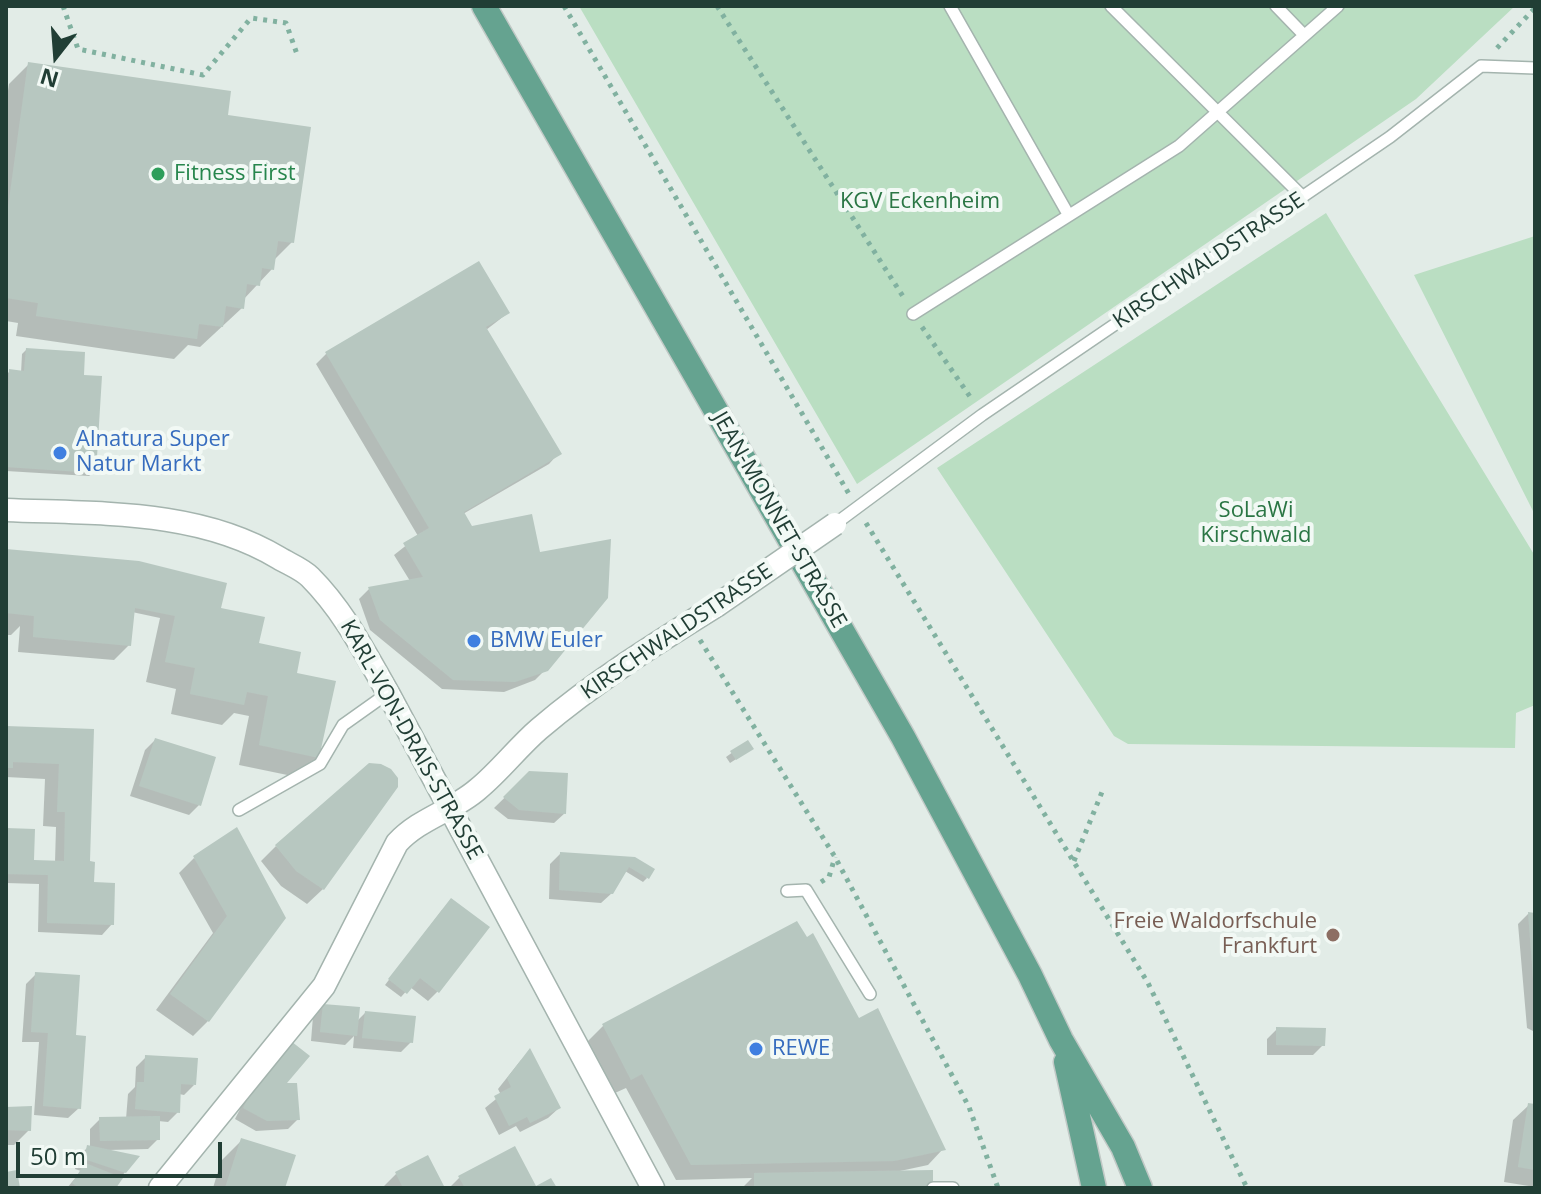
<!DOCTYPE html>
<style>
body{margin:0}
#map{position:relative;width:1541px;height:1194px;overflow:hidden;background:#e2ece7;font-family:"Open Sans",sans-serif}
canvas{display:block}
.frame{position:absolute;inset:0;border:8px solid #213e35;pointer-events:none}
.north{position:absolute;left:16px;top:16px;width:80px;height:80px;-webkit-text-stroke:6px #f2f9f5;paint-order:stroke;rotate:197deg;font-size:22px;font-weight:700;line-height:32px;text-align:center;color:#213e35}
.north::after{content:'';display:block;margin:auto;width:28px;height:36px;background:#213e35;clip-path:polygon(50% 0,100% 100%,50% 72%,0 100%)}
.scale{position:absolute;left:16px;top:1142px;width:206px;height:36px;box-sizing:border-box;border:4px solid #213e35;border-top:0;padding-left:10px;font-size:24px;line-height:28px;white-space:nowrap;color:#213e35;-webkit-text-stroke:6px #f2f9f5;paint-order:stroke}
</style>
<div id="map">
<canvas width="1541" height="1194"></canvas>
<div class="frame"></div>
<div class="north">N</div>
<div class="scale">50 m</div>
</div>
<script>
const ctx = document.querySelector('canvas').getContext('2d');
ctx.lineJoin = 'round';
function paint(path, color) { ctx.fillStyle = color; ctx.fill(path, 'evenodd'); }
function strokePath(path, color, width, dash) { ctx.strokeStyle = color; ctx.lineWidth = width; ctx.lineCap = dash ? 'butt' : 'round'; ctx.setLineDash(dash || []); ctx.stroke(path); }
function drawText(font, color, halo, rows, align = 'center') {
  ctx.font = font + ' "Open Sans",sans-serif'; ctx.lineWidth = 8; ctx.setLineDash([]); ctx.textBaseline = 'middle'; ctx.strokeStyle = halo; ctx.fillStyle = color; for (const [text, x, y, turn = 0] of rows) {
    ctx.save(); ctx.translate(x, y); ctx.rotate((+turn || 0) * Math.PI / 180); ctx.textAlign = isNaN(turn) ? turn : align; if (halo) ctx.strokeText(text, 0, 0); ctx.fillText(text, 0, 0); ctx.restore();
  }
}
const green = new Path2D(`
 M579,6H1515L1416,99L857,484Z
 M1326,213L1535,556V705L1516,713L1515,748L1128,744L1114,736L937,468Z
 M1535,236V515L1414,275Z`);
const shadow = new Path2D(`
 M29,64L226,116L292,242L273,261L272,269L243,300L242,308L200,347L188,345L174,359L16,336L18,323L6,321V104L9,84Z
 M508,313L486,330L559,453L549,464L463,514L471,528L538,555L546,669L535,680L504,692L442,689L370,630L359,599L369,589L410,581L394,555L418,536L316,364L326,354Z
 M26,350L82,377L94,472L89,476L6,471V375L9,372L21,373L22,354Z
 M6,551L219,610L294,675L318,757L297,777L239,765L249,716L234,713L222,725L171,714L176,689L146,682L160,618L132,612L129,645L114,660L18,652L20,626L11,635H6Z
 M6,728L92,731L88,863L92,884L112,924L102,935L38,932L39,884L6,883V830L32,862H55L56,827L43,826L45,779L6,777Z
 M155,740L199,805L189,815L130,796L145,750Z
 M747,742L752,749L730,763L726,757Z
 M530,773L565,813L554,823L508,819L494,808Z
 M276,846L323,889L307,904L281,886L261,861Z
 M560,854L635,860L647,878L643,882L625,871L612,893L601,903L549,899L550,864Z
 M194,858L283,918L208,1021L193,1036L156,1010L213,933L179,873Z
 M442,910L438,991L428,1001L410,987L401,997L385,985Z
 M1528,914L1535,915V1032L1527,1028L1518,924Z
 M797,923L943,1149L928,1165L900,1171L931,1188H742L752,1178L676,1180L626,1088L615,1093L587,1042L603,1026Z
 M36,974L74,1037L79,1108L68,1118L34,1115L39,1042H22L26,984Z
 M324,1006L356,1022L365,1013L411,1042L401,1052L353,1048L354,1036L345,1045L311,1041L313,1016Z
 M1277,1029L1323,1045L1313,1055H1267V1039Z
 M146,1057L194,1085L184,1095L179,1094L178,1112L168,1122L158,1121V1139L148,1149L109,1150L125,1172L113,1188H67L81,1171L75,1169L78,1157L88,1147H90V1129L100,1119H126L128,1094L135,1087L136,1067Z
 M521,1060L559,1108L548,1118L520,1132L516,1126L499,1135L485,1108L501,1095L498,1089Z
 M256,1077L298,1119L288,1129L256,1131L235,1119Z
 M1529,1105L1535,1106V1187L1504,1182L1513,1120Z
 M6,1109L29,1130L14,1145H6Z
 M242,1140L283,1188H213L221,1161Z
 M396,1174L443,1188H382Z
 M460,1177L534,1188H449Z`);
const building = new Path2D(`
 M28,62L231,91L228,115L311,127L294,243L278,241L274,270L262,268L260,286L247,284L244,309L226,306L223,327L199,324L197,339L36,316L38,303L6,298V222Z
 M479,261L510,313L486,327L562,454L464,512L472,526L532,514L540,552L611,539L608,598L548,671L515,682L453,680L380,620L368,587L423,577L403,543L429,528L325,352Z
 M26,348L85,352L84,375L102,376L96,473L6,467L9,369L24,371Z
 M6,549L139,561L227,583L221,608L265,617L259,643L301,652L297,673L336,681L319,758L259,745L268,696L247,692L244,705L190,694L195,668L165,662L175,616L135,608L131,646L33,637L34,616L6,613Z
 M6,726L94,729L90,861L95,862L94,882L115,883L114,925L47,923L48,875L6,874V828L35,829L34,860L64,861L65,812H57L59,764L13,762V768H6Z
 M155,738L216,757L201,806L139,786Z
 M748,740L754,749L736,760L730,751Z
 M369,763L381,764L391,769L398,778V787L324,890L296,871L275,845Z
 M529,771L568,773L566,814L519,810L503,797Z
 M237,827L286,918L209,1022L170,994L227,916L193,856Z
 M560,852L635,857L655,869L649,879L629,867L613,894L559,890Z
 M451,898L490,927L439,993L420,978L407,994L388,979Z
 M1528,912L1535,913V977L1533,978Z
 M797,921L807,937L813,933L859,1018L878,1008L946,1150L894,1161L691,1165L642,1074L631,1080L602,1024Z
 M35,972L80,975L76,1035L86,1036L81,1109L43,1106L48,1033L31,1032Z
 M323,1004L360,1007L357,1036L320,1032Z
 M365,1011L416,1016L413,1043L362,1038Z
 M1276,1027L1326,1028L1325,1046L1276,1045Z
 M287,1038L310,1056L287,1083H297L300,1120L267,1121L243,1108L265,1065Z
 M530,1048L561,1108L530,1123L527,1117L509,1126L494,1096L511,1087L507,1078Z
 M145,1055L198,1058L196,1085L181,1084L180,1113L135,1109L137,1082H144Z
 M1528,1103L1535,1104V1170L1518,1167Z
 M32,1106L31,1131L6,1130V1107Z
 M160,1116V1140L100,1141L99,1117Z
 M241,1138L296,1155L285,1188H225Z
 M87,1145L140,1156L126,1173L84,1159Z
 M515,1146L536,1186L551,1178L557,1188H465L458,1176Z
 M428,1155L445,1188H403L395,1172Z
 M85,1163L123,1178L116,1188H79L72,1183Z
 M17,1170L20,1188H6V1172Z
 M933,1170V1188H754V1173Z`);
const path = new Path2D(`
 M63,6L78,49L203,75L251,18L286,23L298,57
 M564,6L849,494
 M717,6L904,298
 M1497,48L1535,8
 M922,327L973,401
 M866,523L1148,983L1247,1188
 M700,640L835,857L969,1107L998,1188
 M1074,861L1102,792
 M821,882L829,877L835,857`);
const lane = new Path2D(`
 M950,6L1068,214
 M1111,6L1303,197
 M1276,6L1304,35
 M913,314L1179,146L1338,6
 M835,524L982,415L1390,137L1481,66L1535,68
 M239,810L320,764L343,725L388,693
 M787,891L806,890L870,994
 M933,1188H953`);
const street = new Path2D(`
 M6,510C98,514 198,509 279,558C289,564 302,569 310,577C344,611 365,653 388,693L653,1188
 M160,1188L324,986L397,843C420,818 453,811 478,789C500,771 518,747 539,729C594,682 655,644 716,606`);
const primary = new Path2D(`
 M484,6L903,737L1030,975L1061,1040L1123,1147L1140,1188
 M1066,1062L1094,1188`);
const streetBridge = new Path2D(`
 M716,606L835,524`);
const markers = [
 [158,174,8,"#2e9e5b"],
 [60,453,8,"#3f7fe0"],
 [474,641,8,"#3f7fe0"],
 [1333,935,8,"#8d6e63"],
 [756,1049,8,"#3f7fe0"]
];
const leisureNames = [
 ["Fitness First",174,174]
];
const parkNames = [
 ["KGV Eckenheim",920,202],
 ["SoLaWi",1256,511],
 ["Kirschwald",1256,536]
];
const streetNames = [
 ["KIRSCHWALDSTRASSE",1209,261,-34],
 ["JEAN-MONNET-STRASSE",779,520,60],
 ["KIRSCHWALDSTRASSE",677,632,-34],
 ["KARL-VON-DRAIS-STRASSE",411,740,61]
];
const shopNames = [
 ["Alnatura Super",76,440],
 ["Natur Markt",76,465],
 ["BMW Euler",490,641],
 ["REWE",772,1049]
];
const educationNames = [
 ["Freie Waldorfschule",1317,922],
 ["Frankfurt",1317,947]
];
paint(green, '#badec2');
paint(shadow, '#0003');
paint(building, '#b7c7c0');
strokePath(lane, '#a4b4ae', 14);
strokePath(street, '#a4b4ae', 25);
strokePath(primary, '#c1c9c6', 27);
strokePath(path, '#81b1a0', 5, [4, 6]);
strokePath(lane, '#fff', 11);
strokePath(street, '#fff', 22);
strokePath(primary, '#65a390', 24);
strokePath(streetBridge, '#a4b4ae', 25, []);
strokePath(streetBridge, '#fff', 22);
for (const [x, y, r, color] of markers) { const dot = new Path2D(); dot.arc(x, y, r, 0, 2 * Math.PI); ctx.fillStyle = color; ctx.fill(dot); strokePath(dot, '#f2f9f5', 3); }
drawText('22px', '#27864d', '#f2f9f5', leisureNames, 'left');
drawText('22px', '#2a7644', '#f2f9f5', parkNames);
drawText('22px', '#213e35', '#f2f9f5', streetNames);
drawText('22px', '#366cbe', '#f2f9f5', shopNames, 'left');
drawText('22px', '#785e54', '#f2f9f5', educationNames, 'right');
</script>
